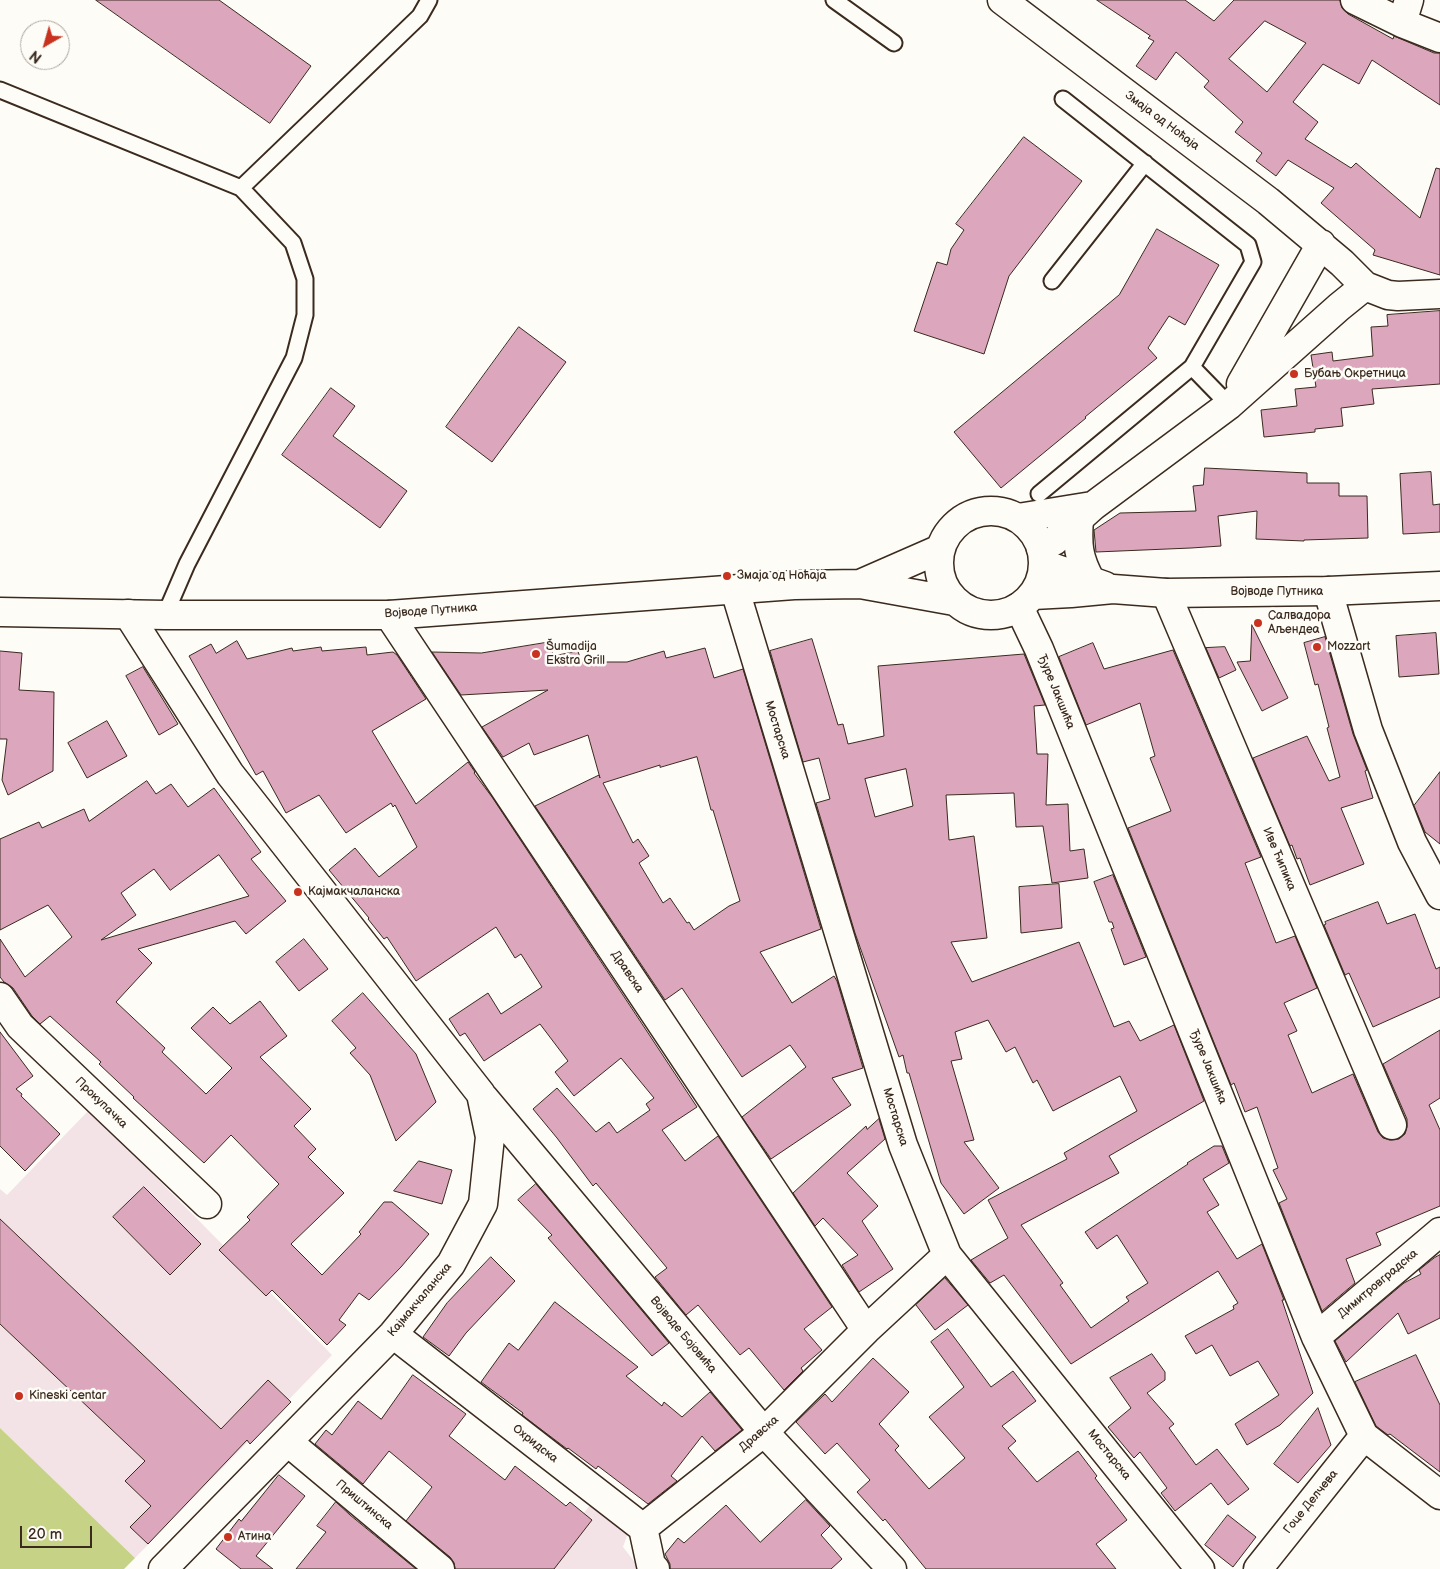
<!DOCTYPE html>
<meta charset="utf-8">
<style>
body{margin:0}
#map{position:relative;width:1440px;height:1569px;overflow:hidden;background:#fdfcf7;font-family:"Balsamiq Sans",sans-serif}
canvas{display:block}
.north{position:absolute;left:20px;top:20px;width:50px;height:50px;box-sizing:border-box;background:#fdfcf7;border:1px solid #afa8a0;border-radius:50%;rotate:218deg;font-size:14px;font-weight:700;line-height:20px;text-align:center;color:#3b2a1e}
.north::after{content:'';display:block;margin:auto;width:18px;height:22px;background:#c8321e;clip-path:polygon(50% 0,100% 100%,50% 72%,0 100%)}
.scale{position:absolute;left:20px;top:1526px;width:72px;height:22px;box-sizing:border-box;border:2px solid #3b2a1e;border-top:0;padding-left:6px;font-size:15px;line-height:18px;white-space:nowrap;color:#3b2a1e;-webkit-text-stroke:4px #fdfcf7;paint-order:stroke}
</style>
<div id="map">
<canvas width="1440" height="1569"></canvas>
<div class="north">N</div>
<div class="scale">20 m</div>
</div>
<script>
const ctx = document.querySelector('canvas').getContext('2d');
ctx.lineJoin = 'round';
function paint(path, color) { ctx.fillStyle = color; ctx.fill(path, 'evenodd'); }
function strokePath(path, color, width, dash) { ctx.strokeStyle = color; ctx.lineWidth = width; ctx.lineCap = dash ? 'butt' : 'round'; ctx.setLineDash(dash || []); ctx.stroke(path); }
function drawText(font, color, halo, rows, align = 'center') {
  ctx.font = font + ' "Balsamiq Sans",sans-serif'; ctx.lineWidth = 5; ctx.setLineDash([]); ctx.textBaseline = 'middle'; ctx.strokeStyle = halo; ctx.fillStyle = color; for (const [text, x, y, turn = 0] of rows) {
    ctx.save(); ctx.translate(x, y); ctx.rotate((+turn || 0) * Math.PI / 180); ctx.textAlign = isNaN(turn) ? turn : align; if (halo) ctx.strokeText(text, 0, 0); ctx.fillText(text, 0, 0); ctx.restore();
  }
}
const built = new Path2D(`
 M89,1110L332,1355L135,1558L0,1428V1189L7,1195Z
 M595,1499L630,1527L623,1547L640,1569H539Z`);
const green = new Path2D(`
 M0,1428L135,1558L124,1569H0Z`);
const building = new Path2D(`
 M96,0H219L311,66L270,123Z
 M1097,0H1185L1214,21L1234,0H1340L1342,8L1348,14L1393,39L1394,36L1434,53H1440V105L1372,60L1359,84L1323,64L1293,102L1318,122L1305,139L1351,168L1356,163L1420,218L1436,168L1440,169V275L1373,255L1375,250L1321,203L1334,188L1288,160L1276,176L1256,161L1262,153L1235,132L1243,122L1204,87L1209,81L1176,52L1156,80L1136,66L1154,41L1148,38L1150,36ZM1265,21L1306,43L1267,92L1229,59Z
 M1024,137L1082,181L1009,276L984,354L914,331L937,262L947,265L951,249L964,230L956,224Z
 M1157,229L1219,265L1185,325L1169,316L1148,348L1157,358L1085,417L1086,418L1001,488L954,432L1119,295Z
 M1440,311V384L1372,389L1374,404L1341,408L1343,426L1315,429V432L1264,437L1261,410L1297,406L1295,389L1316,387L1311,355L1332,352L1333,361L1373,356L1371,327L1388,326L1387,315Z
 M519,327L566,362L492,462L446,427Z
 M331,388L355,406L333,436L407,491L380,528L282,455Z
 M1205,468L1307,473V483H1339V496H1367L1368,538L1304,540V541L1256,539L1257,511L1218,516L1221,546L1191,548L1096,552L1094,530L1120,513L1196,511L1193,486L1203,485Z
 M1431,472L1433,505L1440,504V532L1403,534L1400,474Z
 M1252,625L1288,698L1262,711L1237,662L1250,661Z
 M1436,633L1439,674L1399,677L1396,636Z
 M1325,637L1353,734L1367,770L1365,771L1373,798L1341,808L1364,864L1310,885L1300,858L1297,859L1292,845L1290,846L1253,758L1307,736L1329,781L1340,777L1327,728L1329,727L1318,684L1315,685L1304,643Z
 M812,639L838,725L843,724L848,744L884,736L878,666L1024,654L1045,705L1034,706L1037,754H1048L1046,805L1068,804L1070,851L1084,849L1088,878L1052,883L1043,826L1016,827L1014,793L946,795L949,840L974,836L987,938L951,942L972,982L1079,942L1114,1027L1129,1021L1140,1041L1174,1025L1204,1101L1109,1156L1119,1173L1021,1225L1063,1283L1060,1285L1091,1328L1129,1301L1126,1297L1148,1283L1117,1235L1097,1249L1085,1232L1188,1164L1187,1163L1214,1146H1222L1229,1163L1203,1179L1219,1205L1207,1212L1237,1259L1262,1244L1284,1300H1282L1313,1393L1280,1425L1247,1445L1235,1424L1279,1395L1258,1361L1230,1376L1212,1345L1196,1354L1185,1336L1234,1309L1233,1306L1238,1303L1218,1271L1071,1364L1004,1275L990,1283L971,1260L1008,1238L988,1200L1067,1159L1064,1153L1137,1111L1120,1076L1053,1111L1037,1080L1033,1083L1015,1047L1006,1052L988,1020L955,1032L962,1059L951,1061L974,1140L964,1142L999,1188L964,1214L941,1183L909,1073H907L903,1055L899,1057L855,933L816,803L830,799L819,758L803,762L770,651ZM906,769L913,806L875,817L865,779Z
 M237,641L247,659L292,648L293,651L321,647L322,651L366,647L367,655L393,652L397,655L426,699L372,731L416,804L468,762L475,772L474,773L492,797L697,1107L662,1130L685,1161L718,1136L832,1307L804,1329L822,1350L801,1368L803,1371L784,1390L749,1348L740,1355L698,1305L686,1315L655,1277L667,1268L596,1183L593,1186L557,1138L533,1109L557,1088L596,1132L609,1122L617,1133L650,1110L646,1104L654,1098L621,1058L574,1096L555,1072L568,1061L540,1024L484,1061L465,1033L460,1036L449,1019L488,993L501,1014L542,987L521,954L515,958L496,927L416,981L387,937L384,939L368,919L369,918L329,870L355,848L379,877L417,847L395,805L393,807L391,803L346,833L319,795L286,813L263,771L256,775L189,656L211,644L216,653Z
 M551,642L553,656L578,651L581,662H627L664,651L666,658L705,648L714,678L743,669L821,929L760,952L792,1003L834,976L837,981L863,1068L832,1078L851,1105L771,1159L742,1117L806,1067L790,1045L742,1077L682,988L665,1000L535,806L599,775L600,778L588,735L534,755L529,743L503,757L482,727L548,690L461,695L432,652L481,653ZM697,757L711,810H713L740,901L729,906L694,930L689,922L687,923L670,898L663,903L639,863L649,856L638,839L633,843L603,783L660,765V767Z
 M1093,643L1104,669L1173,650L1261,857L1245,863L1276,943L1295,936L1317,988L1284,1003L1297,1031L1288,1035L1312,1093L1353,1074L1378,1132L1383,1138L1390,1140L1399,1139L1405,1134L1407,1127V1119L1383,1064L1440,1030V1098L1429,1105L1440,1130V1206L1376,1233L1381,1245L1346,1259L1355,1283L1322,1311L1279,1203L1287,1199L1273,1170L1278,1168L1257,1107L1245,1112L1234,1083L1231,1085L1128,828L1171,811L1150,758L1155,756L1140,703L1086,725L1059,657Z
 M1225,647L1236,670L1219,678L1206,648Z
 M0,651L22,653L19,690L54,692L53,771L8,795L2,780L7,739H0Z
 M143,667L178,724L159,735L126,676Z
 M107,721L127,756L87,778L68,743Z
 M1440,772V844L1425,832L1414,806Z
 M147,781L156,794L171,784L188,807L214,788L261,852L251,859L286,901L246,934L235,921L138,949L152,963L116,1002L165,1048L162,1052L206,1094L232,1068L191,1028L213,1007L230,1024L260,1001L287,1036L260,1057L311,1109L294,1126L316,1149L308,1157L344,1193L291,1244L322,1275L361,1234L359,1232L384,1202H392L429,1234L401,1267L369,1300L359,1293L339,1320L346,1325L327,1345L272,1290L266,1296L219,1250L250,1220L247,1217L279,1184L231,1135L204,1163L133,1098L134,1097L99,1064L101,1062L50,1016L40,1024L32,1016L13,988L4,982L0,977V939L25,977L72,937L48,905L0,930V839L39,822L42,828L84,809L89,821ZM219,855L249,896L101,940L136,915L121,893L154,869L170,890Z
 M1113,875L1146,957L1124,965L1111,929L1114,928L1112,922H1109L1094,882Z
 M1059,884L1062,928L1021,933L1019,887Z
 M1378,902L1387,924L1415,914L1436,969L1440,967V997L1373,1027L1349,973L1345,975L1324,925L1326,924L1325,922Z
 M304,939L328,969L299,991L276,962Z
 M363,993L416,1054L436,1102L396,1141L370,1075L350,1053L356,1048L332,1021Z
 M0,1032L33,1076L16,1089L22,1094L21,1096L60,1134L25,1171L0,1146Z
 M879,1119L885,1139L847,1173L878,1206L862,1221L893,1269L859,1292L842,1265L858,1255L823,1218L815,1226L793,1193L866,1126L867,1129Z
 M419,1161L452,1170L442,1204L394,1191Z
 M536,1184L669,1343L652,1356L548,1238L552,1235L518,1200Z
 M144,1187L201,1244L170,1275L113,1217Z
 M0,1219L221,1429L268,1380L291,1402L250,1444L247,1440L148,1544L130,1527L151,1506L125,1481L145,1461L0,1324Z
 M1440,1255V1318L1408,1334L1398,1313L1346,1362L1335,1341L1404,1283L1421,1274L1419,1270L1434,1258Z
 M491,1257L515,1281L466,1333L449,1356L423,1337L447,1303Z
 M945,1278L968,1305L935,1330L916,1305Z
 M555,1302L638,1367L626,1376L662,1406L664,1402L682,1417L710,1392L742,1430L715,1451L702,1436L671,1476L677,1481L648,1504L598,1466L596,1469L568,1448L567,1449L522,1415L523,1413L481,1382L509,1343L518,1350Z
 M948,1329L991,1387L1013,1371L1036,1401L1002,1426L1016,1441L1008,1448L1037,1482L1078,1451L1097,1476L1095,1478L1127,1520L1096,1544L1116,1569H926L885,1519L883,1521L857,1492L870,1480L837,1443L825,1454L796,1422L825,1394L832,1402L873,1358L909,1392L879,1424L899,1446L895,1450L929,1489L965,1458L929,1417L964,1387L931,1342Z
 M1152,1354L1165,1372V1380L1147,1393L1174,1424L1169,1428L1196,1465L1217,1449L1249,1489L1228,1505L1211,1483L1175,1511L1161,1493L1167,1488L1140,1452L1134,1458L1108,1427L1131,1408L1110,1378Z
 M1416,1355L1440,1405V1472L1390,1434L1388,1435L1376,1426L1355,1382Z
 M413,1375L466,1414L449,1436L505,1480L515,1466L566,1506L570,1502L592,1520L554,1569H455L454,1563L450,1557L406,1521L432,1487L389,1451L363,1484L315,1444L326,1430L332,1435L358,1401L381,1419Z
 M1318,1408L1331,1445L1298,1483L1274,1464Z
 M279,1475L305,1496L256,1556L273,1569H241L216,1549L239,1519L241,1521Z
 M806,1500L830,1526L821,1535L842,1559L831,1569H670V1564L665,1554L678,1538L684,1543L726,1505L760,1542Z
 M336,1502L350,1515L416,1569H296L326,1532L317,1526Z
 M1228,1515L1256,1537L1233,1567L1205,1545Z`);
const service = new Path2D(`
 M834,0L894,43
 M0,90L241,188L293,243L305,279V315L294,358L187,564L165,615
 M241,188L420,16L429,0
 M1052,281L1145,163
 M1192,367L1229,405
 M1039,494L1192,367L1253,262L1248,245L1063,99`);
const minor = new Path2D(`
 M1002,0L1268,201L1342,263L1365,286L1388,295L1398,296L1440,294
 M1355,0L1402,23L1440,38
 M1402,23L1409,0
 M1241,384L1321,244
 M1018,518L1092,506
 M1041,548L1054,541L1093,506L1229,405L1339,307L1365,286
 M735,590L903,1145L947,1255L1200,1569
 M1328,591L1368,730L1412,842L1440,895
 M1166,593L1392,1125
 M1019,607L1039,649L1316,1337L1364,1436L1440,1495
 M128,614L230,774L481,1094L490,1137L483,1204L451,1264L393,1334L163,1569
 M389,615L866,1330
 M0,997L20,1026L207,1204
 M484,1098L764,1432L892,1569
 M393,1334L643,1528L651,1565L655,1569
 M1316,1337L1440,1232
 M288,1442L440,1569
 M643,1528L764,1432L866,1330L947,1255
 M1258,1569L1364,1436`);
const tertiary = new Path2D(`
 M939 563a52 52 0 1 1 104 0a52 52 0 1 1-104 0Z
 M1079,519C1077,544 1078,558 1091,581
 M1043,564L1105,586
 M860,584L940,549
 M1033,595L1071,593L1113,589L1166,593L1328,591L1440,586
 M0,612L165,615H389L794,585L860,584L954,601`);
const markers = [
 [1294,374,5,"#c8321e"],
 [727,576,5,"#c8321e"],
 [1258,623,5,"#c8321e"],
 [1317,647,5,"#c8321e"],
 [536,654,5,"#c8321e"],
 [298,892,5,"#c8321e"],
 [19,1396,5,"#c8321e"],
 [228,1537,5,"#c8321e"]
];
const streetNames = [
 ["Змаја од Ноћаја",1162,121,37],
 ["Војводе Путника",1277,592],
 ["Војводе Путника",431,611,-4],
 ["Ђуре Јакшића",1056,692,68],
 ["Мостарска",777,730,73],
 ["Иве Ћипика",1279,859,67],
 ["Дравска",627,972,56],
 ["Ђуре Јакшића",1208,1067,68],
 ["Прокупачка",101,1103,44],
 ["Мостарска",895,1117,73],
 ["Димитровградска",1378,1284,-40],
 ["Кајмакчаланска",420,1300,-50],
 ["Војводе Бојовића",683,1335,50],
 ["Дравска",759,1434,-41],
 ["Охридска",535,1444,38],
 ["Мостарска",1109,1455,51],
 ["Гоце Делчева",1311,1502,-51],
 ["Приштинска",364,1505,40]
];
const poiNames = [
 ["Бубањ Окретница",1304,374],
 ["Змаја од Ноћаја",737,576],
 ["Салвадора",1268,616],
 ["Аљендеа",1268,630],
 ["Šumadija",546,647],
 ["Ekstra Grill",546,661],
 ["Mozzart",1327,647],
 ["Кајмакчаланска",308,892],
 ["Kineski centar",29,1396],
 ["Атина",238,1537]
];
paint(built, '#f3e2e6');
paint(green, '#c6d285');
paint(building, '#dca6bd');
strokePath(building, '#3b2a1e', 1);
strokePath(service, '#3b2a1e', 19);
strokePath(minor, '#3b2a1e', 31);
strokePath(tertiary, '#3b2a1e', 31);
strokePath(service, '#fdfcf7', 15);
strokePath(minor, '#fdfcf7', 28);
strokePath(tertiary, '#fdfcf7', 28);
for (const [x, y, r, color] of markers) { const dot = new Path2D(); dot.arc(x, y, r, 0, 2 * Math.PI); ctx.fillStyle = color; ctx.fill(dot); strokePath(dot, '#fdfcf7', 2); }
drawText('12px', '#3b2a1e', '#fdfcf7', streetNames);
drawText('12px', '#3b2a1e', '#fdfcf7', poiNames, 'left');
</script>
